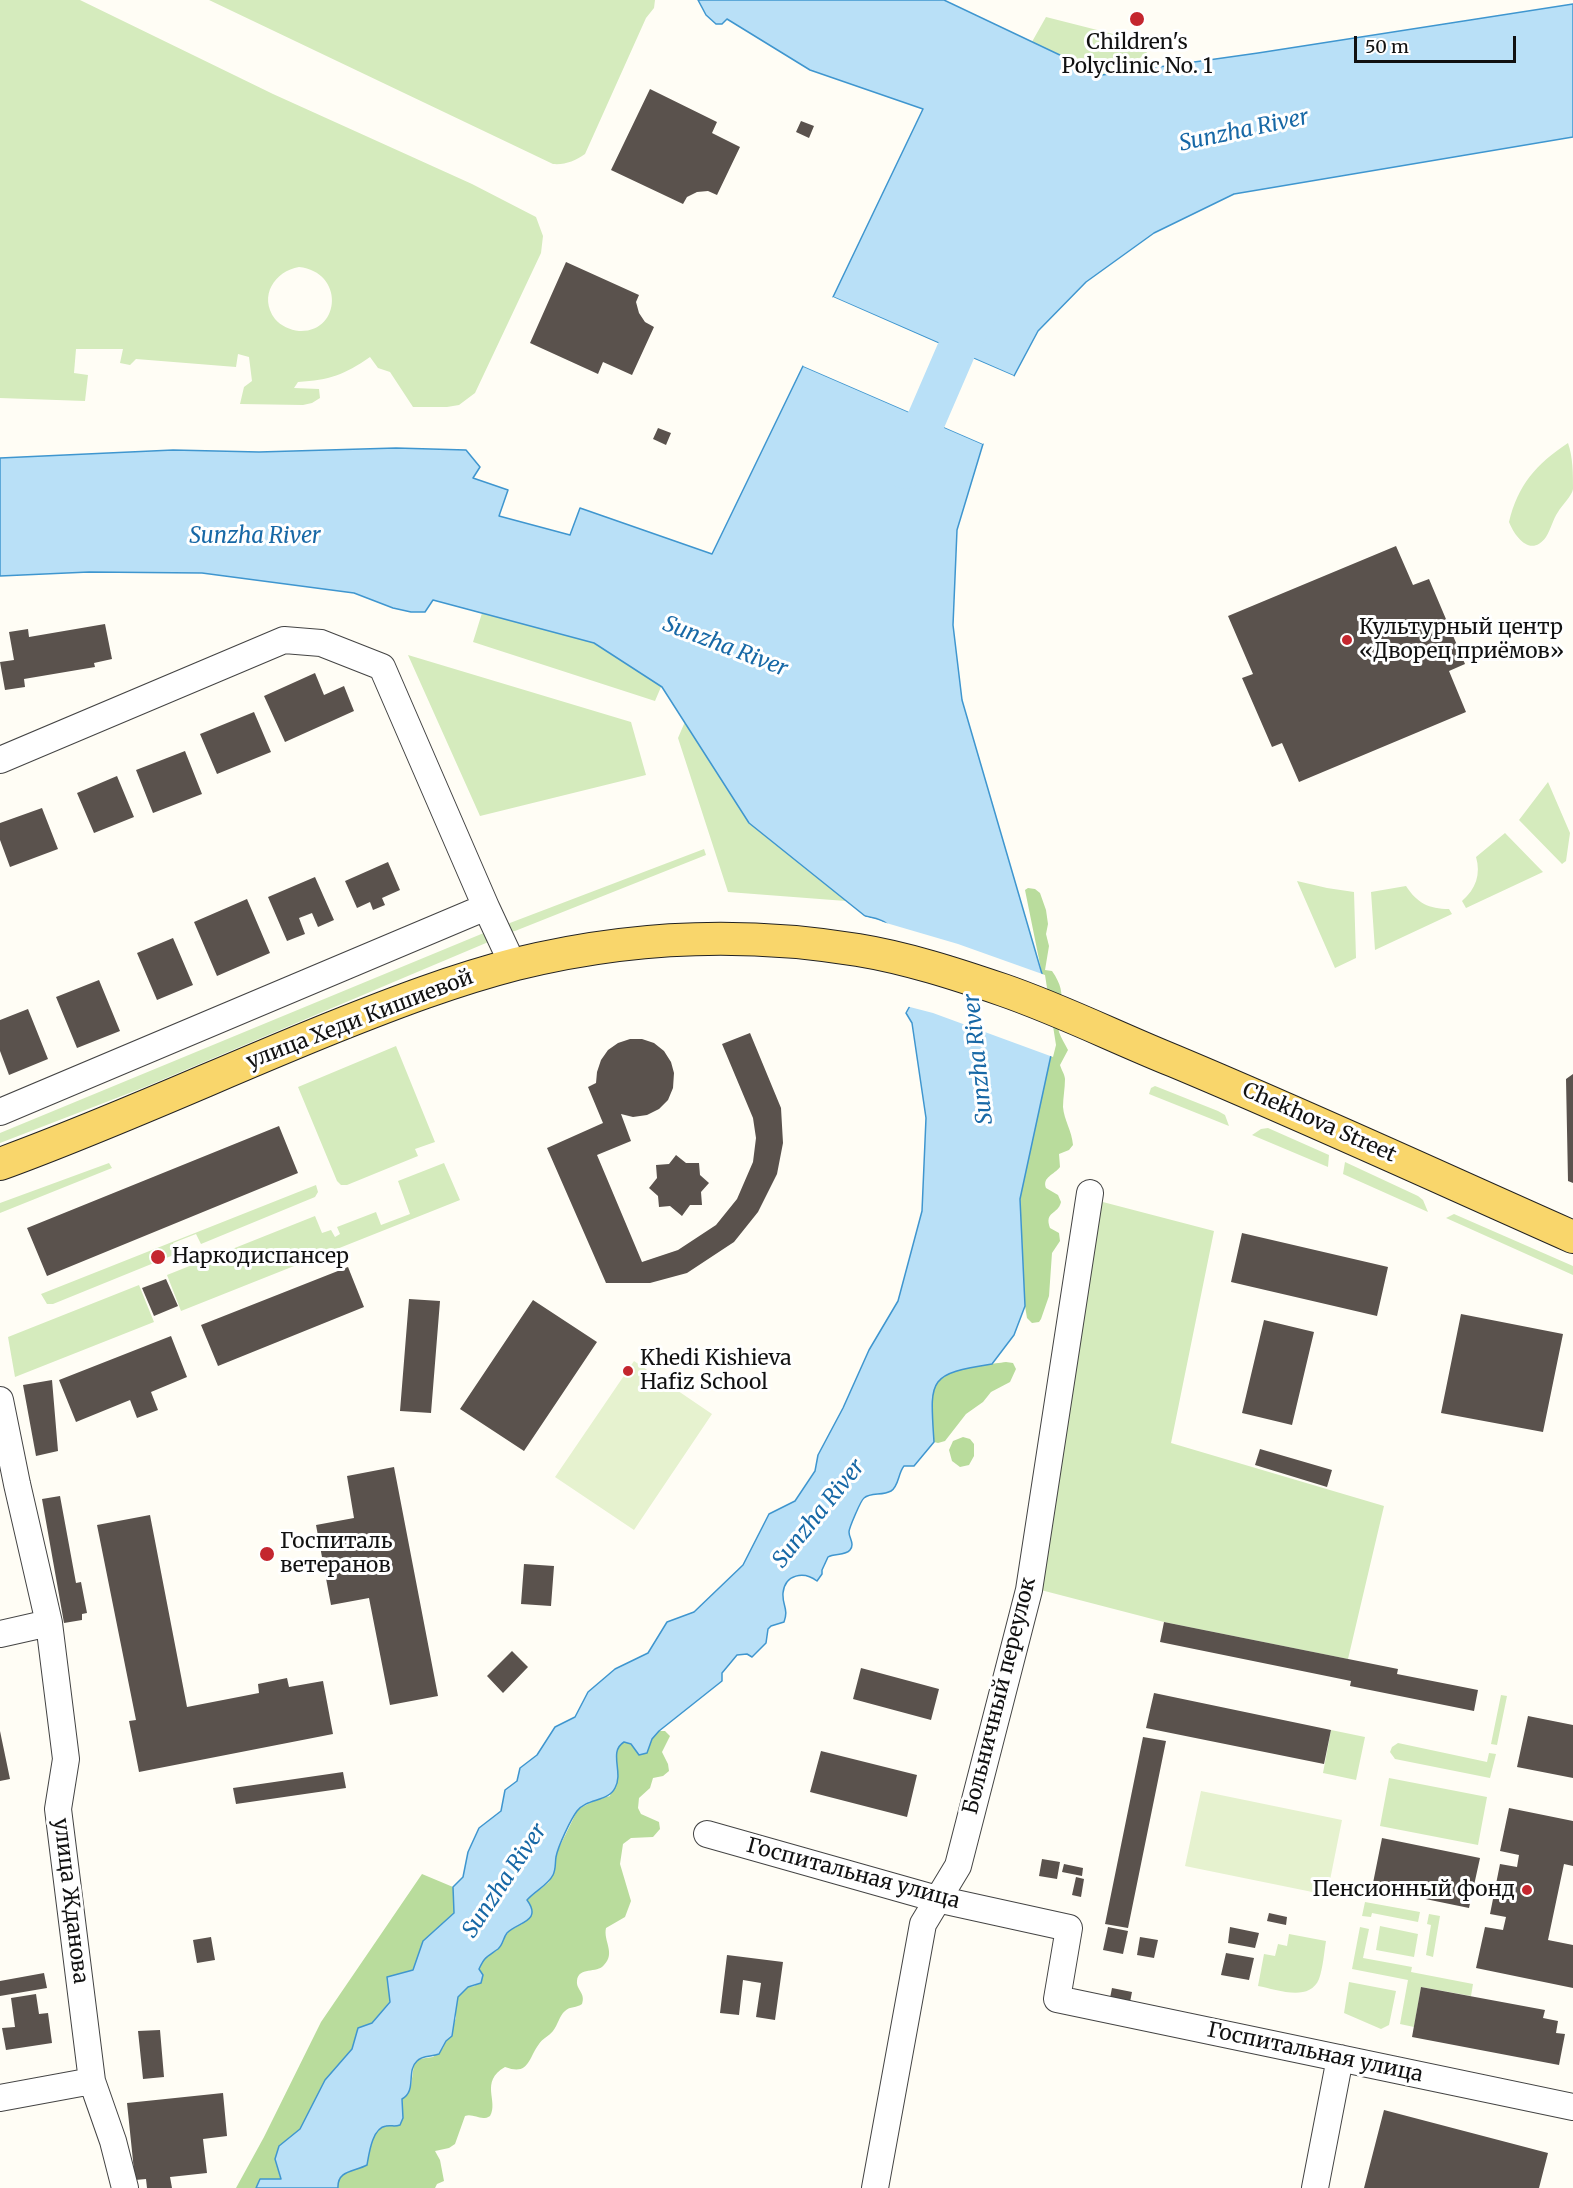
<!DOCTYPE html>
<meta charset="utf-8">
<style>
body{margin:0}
#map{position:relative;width:1573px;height:2188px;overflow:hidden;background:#fffdf5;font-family:Merriweather,serif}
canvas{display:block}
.scale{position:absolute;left:1354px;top:36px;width:162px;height:27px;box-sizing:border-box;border:3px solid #111;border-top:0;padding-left:8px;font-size:18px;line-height:21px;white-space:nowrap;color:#111;-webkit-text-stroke:4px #fff;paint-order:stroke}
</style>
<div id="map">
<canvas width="1573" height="2188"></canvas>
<div class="scale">50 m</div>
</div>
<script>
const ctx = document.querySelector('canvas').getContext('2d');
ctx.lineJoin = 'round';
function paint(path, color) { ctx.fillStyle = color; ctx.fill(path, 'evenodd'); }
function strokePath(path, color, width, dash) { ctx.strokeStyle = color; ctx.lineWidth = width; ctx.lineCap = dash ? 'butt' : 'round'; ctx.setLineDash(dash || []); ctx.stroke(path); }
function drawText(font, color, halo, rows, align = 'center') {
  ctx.font = font + ' Merriweather,serif'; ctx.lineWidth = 6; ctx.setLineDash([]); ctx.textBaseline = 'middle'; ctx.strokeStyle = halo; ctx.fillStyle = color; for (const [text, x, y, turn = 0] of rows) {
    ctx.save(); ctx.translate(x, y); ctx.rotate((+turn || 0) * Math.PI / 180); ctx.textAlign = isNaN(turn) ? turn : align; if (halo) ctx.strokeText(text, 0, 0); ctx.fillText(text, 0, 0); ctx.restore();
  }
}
const green = new Path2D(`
 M0,0H80L273,94L472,184L536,217L543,236L541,253L475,393L459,405L447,407H413L390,372L378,368L370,357C344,375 330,380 298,382L294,388L319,389L320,398L312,403L303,405L240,404L244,387L252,381L249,357L238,354L236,367L136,359L130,365L120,363L123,349H76L74,373L88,375L85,401L0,398ZM299,267C345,272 341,333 299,331C290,330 281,326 275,319C258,296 275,271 299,267Z
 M209,0H655L654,8L646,18L585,154C575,161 565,165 553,164Z
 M1046,17L1113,34L1158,42C1118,85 1040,105 985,125Z
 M1568,443C1573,457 1573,474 1573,489C1572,496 1562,505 1558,512C1553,519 1551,529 1546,537C1531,558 1515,537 1509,522C1518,485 1536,464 1568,443Z
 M776,509L872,903L728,892L678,738Z
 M509,526L707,579L655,701L473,642Z
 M408,655L631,722L646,775L480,816Z
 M1548,782L1570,833L1566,861L1562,864L1519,820Z
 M1505,833L1543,872L1466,908L1462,901C1476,889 1481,874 1476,857Z
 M704,849L706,855L515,931L511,932L502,926Z
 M1297,881L1327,888L1354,892L1356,958L1335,968Z
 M1406,886C1417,903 1429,909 1449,909L1452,914L1375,950L1371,892Z
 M491,930L490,941L486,943L145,1087L0,1143V1133Z
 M396,1046L435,1142L415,1149L418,1156L347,1185H341L337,1181L298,1087Z
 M1155,1086L1218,1111L1225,1115L1229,1126L1149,1094L1151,1088Z
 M1268,1128L1329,1155L1328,1167L1252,1135L1261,1129Z
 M1345,1162L1418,1196L1423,1200L1428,1212L1343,1174Z
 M109,1163L112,1168L0,1213V1203Z
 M444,1163L460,1200L181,1311L167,1275L315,1216L322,1233L331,1230L335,1237L340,1234L337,1227L376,1212L381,1225L410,1214L398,1181Z
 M316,1185L318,1192L315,1197L201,1244L196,1234L173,1243L176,1254L53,1304H47L41,1294Z
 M1099,1201L1214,1231L1171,1443L1384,1506L1348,1659L1164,1622L1037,1589Z
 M1454,1214L1573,1266V1275L1446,1218Z
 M139,1285L154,1322L15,1377L8,1337Z
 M1501,1695L1507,1696L1497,1745L1491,1744Z
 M1331,1730L1365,1737L1356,1780L1323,1773Z
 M1398,1743L1487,1762L1489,1753L1496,1754L1490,1778L1395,1759L1390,1752L1392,1747Z
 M1389,1778L1487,1797L1478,1845L1380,1826Z
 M1365,1902L1420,1912L1418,1922L1372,1913L1371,1917L1362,1916Z
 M1429,1914L1440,1916L1433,1957L1426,1955L1431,1925L1427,1924Z
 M1380,1926L1418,1934L1414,1957L1376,1950Z
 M1360,1927L1369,1929L1363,1958L1412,1967L1411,1972L1473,1984L1471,1996L1421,1987L1414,2027L1400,2024L1408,1980L1352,1969Z
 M1289,1934L1326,1941C1324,1953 1323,1968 1319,1979C1309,2003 1276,1989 1258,1986L1264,1954L1275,1956L1278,1944L1287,1946Z
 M1349,1982L1396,1991L1389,2025L1381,2029L1344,2013Z`);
const forest = new Path2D(`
 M1028,888L1035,889L1040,893L1046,910L1048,924L1046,934L1049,946L1045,970L1052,971C1071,998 1055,1008 1059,1032C1061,1038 1065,1044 1068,1050L1060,1065C1061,1069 1065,1075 1065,1079C1065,1088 1063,1098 1063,1107C1064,1120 1072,1131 1073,1145L1069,1150L1059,1154L1060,1167C1054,1175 1042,1177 1046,1188L1058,1195L1061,1202C1058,1215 1044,1211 1050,1228L1059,1233L1060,1241L1052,1253L1049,1296L1041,1319L1039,1322L1032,1323L1027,1318L1025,1306L1020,1199L1053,1046L1042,974L1025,890Z
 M1006,1362L1013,1363L1016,1369L1010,1382L991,1392L983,1402L966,1414L945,1441L938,1443L934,1442C933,1428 930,1412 931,1399C934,1365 981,1366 1006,1362Z
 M963,1437L970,1439L974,1444V1456L969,1465L960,1467L952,1461L949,1450L953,1441Z
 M659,1731H665L670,1736L662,1752L668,1764L669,1771L663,1776L653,1778L650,1788L639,1798L638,1808L641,1814L659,1822L660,1829L653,1837L631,1838L623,1844L620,1864L631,1901L625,1917L606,1928C603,1941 616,1953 604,1965C597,1974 578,1966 577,1981C576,1990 586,1993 582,2004C577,2008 570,2006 565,2011C559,2016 558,2025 553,2031C549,2036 542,2039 539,2044C528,2059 529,2076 505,2067C479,2082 499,2101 490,2116C481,2122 474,2113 465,2116L455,2144L449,2148L435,2151L440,2160L444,2181L437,2184L435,2188H338C337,2170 354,2172 367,2165C369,2154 371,2135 380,2128C386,2124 396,2121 403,2118L402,2099L411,2086L414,2064L419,2059L433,2057L443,2048L456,2018L455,2003L458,1997L468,1987L475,1986L479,1969L485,1957L497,1950L509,1931L522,1924L527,1900L549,1882L555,1868L556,1854L578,1809L596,1800L610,1796L618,1746L624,1742L631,1744L639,1755L646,1753L652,1739Z
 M422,1874L453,1887L454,1913L423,1941L413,1970L390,2001L372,2023L358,2028L352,2049L325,2080L300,2130L279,2146L275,2159L281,2180L261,2179L256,2188H236L264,2137L321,2022Z`);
const pitch = new Path2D(`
 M634,1361L712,1414L634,1530L555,1477Z
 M1201,1791L1342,1820L1327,1895L1185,1866Z`);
const water = new Path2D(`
 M698,0H944L1102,75L1258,53L1573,4V137L1234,194L1154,233L1086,282L1038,331L1014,376L833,297L923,109L810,70L727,19L722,24H716L706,15Z
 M803,366L983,444L957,530L953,625L962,700L1042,974L1053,1046L1020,1199L1025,1306L1014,1335L992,1364C927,1374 930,1379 934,1442L914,1466H904C898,1473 899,1486 891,1491C882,1496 871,1492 864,1498C861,1500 849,1528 849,1532C849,1538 855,1544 850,1550C845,1556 834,1553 828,1557L822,1570V1574L817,1581C804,1571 785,1574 783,1593C782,1605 789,1609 784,1622L771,1626L768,1629L766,1643L752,1657L747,1654L737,1655L722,1673V1681L659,1731L652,1739L647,1753L639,1755L631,1744L624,1742C608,1752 624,1772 615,1788C608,1802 587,1798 577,1811C571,1819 558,1846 556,1857C555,1863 556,1869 553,1875C548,1885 535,1891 527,1900C543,1922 517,1922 507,1933C503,1938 503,1945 498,1949C487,1957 485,1956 479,1969L483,1975L481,1983L468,1987L458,1997L452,2036L446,2041L439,2054C432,2057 422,2055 417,2061C406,2071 417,2091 402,2099L403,2118L400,2125C394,2127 392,2125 386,2126C372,2128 369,2154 367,2165C354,2172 337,2170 338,2188H256L260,2179H281L275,2159L279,2146L300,2129L325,2080L352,2049L358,2028L372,2023L390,2002L387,1977L413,1970L423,1941L454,1913L453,1887L463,1877L468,1852L479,1828L501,1811L505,1790L517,1781L520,1768L537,1755L555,1727L575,1717L588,1692L615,1669L648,1653L667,1622L694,1612L743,1565L769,1514L795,1501L815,1471L818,1455L843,1408L869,1350L898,1301L922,1211L926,1118L912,1023L906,1013L917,993C914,978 898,933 887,924C881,918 873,918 865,916L749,823L662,687L594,643L433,600L425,612H411L393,608L354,593L202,573L89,572L0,576V458L173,450L259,452L396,448L466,450L480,467L473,478L508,490L499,516L570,535L580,508L712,554Z`);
const pier = new Path2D(`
 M833,297L956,351L1014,376L1013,379L832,299Z
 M804,363L984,442L983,444L803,366Z
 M859,915L958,944L1045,975L1056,1045L1053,1057L933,1013L906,1006L914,992L910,973L890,931L878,922L864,919Z`);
const river = new Path2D(`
 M905,469L956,351L982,305`);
const building = new Path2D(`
 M650,89L717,122L712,133L740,147L717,195L708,191L697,192L687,197L683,204L611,170Z
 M801,121L814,126L809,138L796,132Z
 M566,262L639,295L636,302L639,313L645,322L654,327L632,375L603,362L598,374L530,343Z
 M658,428L671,433L666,445L653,439Z
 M1396,546L1413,585L1429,579L1465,664L1449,671L1466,712L1299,782L1282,743L1272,747L1242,678L1253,674L1228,616Z
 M105,624L112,659L94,663L95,667L24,679L25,687L5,690L0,662L14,660L9,632L28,629L29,637Z
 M315,673L324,695L344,686L354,711L285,742L264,696Z
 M254,712L271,752L217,774L200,734Z
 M185,751L202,794L153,813L136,770Z
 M117,776L134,817L94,833L77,793Z
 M42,808L58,849L10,867L0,840V823Z
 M388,862L400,890L382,898L385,905L373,910L370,902L357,908L345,881Z
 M315,877L334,920L318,927L312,913L299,918L305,934L287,941L268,897Z
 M247,899L270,953L217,976L194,922Z
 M173,938L193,985L157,1000L137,953Z
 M99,980L120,1031L77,1048L56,997Z
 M28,1009L48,1059L9,1075L0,1051V1020Z
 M750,1033L781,1108L783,1143L777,1174L758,1212L734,1242L687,1273L650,1283H606L547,1148L603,1123L588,1087L596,1083L597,1072L601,1060L608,1050L618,1043L630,1039H642L654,1043L664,1051L671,1062L674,1073L673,1088L668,1100L659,1109L647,1115L633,1117L621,1114L631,1141L597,1155L642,1262L678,1250L716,1225L737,1199L753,1162L756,1138L753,1118L722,1044Z
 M1573,1074V1183L1568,1181L1566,1079Z
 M279,1126L298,1173L47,1276L27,1228Z
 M676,1155L686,1163H699L700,1175L709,1183L701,1192L702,1205H690L682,1216L670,1206L659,1207L658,1196L649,1188L657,1178L656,1165L669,1164Z
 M1242,1233L1388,1267L1377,1316L1231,1282Z
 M348,1267L364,1307L218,1366L201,1325Z
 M166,1279L178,1306L154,1316L142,1288Z
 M409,1299L440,1301L431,1413L400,1411Z
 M533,1300L597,1342L524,1451L460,1409Z
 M1461,1314L1563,1334L1543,1432L1441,1413Z
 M1264,1320L1314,1332L1292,1425L1242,1413Z
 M171,1336L187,1377L151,1392L158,1410L137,1418L130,1400L76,1422L59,1380Z
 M52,1380L58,1451L36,1456L23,1385Z
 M1260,1449L1332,1470L1327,1487L1255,1465Z
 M394,1467L438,1696L390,1705L369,1598L331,1605L316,1525L354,1518L347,1476Z
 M60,1496L76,1583L81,1582L87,1613L82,1614V1620L64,1623L42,1499Z
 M150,1515L187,1707L259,1693L258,1684L287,1678L289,1687L323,1681L333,1734L139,1772L129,1721L136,1720L97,1525Z
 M524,1564L554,1566L551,1606L521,1604Z
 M1164,1622L1398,1669L1397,1674L1478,1690L1474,1711L1350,1686L1351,1681L1160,1642Z
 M512,1651L528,1667L503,1693L487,1676Z
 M861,1668L939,1689L931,1720L853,1699Z
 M1154,1693L1331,1730L1324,1764L1146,1728Z
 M1528,1716L1573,1725V1778L1517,1767Z
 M0,1731L10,1779L0,1781Z
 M1143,1737L1166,1741L1128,1928L1105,1924Z
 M821,1751L917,1775L907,1817L810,1792Z
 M343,1772L346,1788L236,1804L233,1788Z
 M1509,1808L1573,1821V1866L1564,1864L1548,1940L1573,1945V1988L1476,1968L1485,1927L1503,1930L1506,1917L1490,1914L1500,1864L1517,1867L1519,1855L1500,1851Z
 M1382,1838L1480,1858L1469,1908L1372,1888Z
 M1042,1859L1060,1862L1057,1879L1039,1876Z
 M1064,1864L1083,1868L1082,1876L1062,1872Z
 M1076,1877L1084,1879L1081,1897L1072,1895Z
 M1269,1913L1287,1917L1286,1925L1267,1921Z
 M1108,1927L1128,1931L1123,1954L1103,1950Z
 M1230,1927L1259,1933L1255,1948L1228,1943Z
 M211,1937L215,1960L197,1963L193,1940Z
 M1140,1937L1158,1940L1154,1958L1137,1955Z
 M1226,1953L1254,1958L1249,1980L1221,1975Z
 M727,1955L783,1962L775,2020L756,2017L761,1983L743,1980L739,2015L720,2013Z
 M44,1973L47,1988L0,1996V1981Z
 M1421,1987L1545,2010L1543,2018L1558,2021L1556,2033L1565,2034L1559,2065L1412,2037Z
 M1112,1988L1132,1992L1130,2002L1110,1998Z
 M36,1994L39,2014L48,2013L52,2043L6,2050L2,2028L15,2027L11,1998Z
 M160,2030L164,2077L143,2079L138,2031Z
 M223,2093L227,2136L203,2139L207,2173L170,2177L172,2188H147L146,2179L135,2180L127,2103Z
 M1384,2110L1548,2153L1539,2188H1364Z`);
const minor = new Path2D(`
 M0,760L284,640L321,643L382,667L486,907L0,1112
 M486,907L513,965
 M0,1400L17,1484L49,1623L66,1759L58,1809L92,2081L113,2141L125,2188
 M0,1634L49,1623
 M707,1834L937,1899L1069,1928L1057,1999L1573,2107
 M0,2098L92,2081
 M875,2188L923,1924L958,1866L1029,1590L1090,1193
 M1315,2188L1340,2058`);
const major = new Path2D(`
 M0,1164C113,1123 222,1072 334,1027C394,1003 454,980 516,964C629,936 743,931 858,950C907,958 956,974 1003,990C1061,1010 1117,1038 1174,1061C1308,1117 1440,1178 1573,1237`);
const markers = [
 [1137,19,8,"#c4262e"],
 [1347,640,6,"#c4262e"],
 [158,1257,8,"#c4262e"],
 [628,1371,6,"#c4262e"],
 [267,1554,8,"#c4262e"],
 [1527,1890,6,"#c4262e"]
];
const poiNames = [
 ["Children's",1137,43,"center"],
 ["Polyclinic No. 1",1137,67,"center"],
 ["Культурный центр",1359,628],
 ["«Дворец приёмов»",1359,652],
 ["Наркодиспансер",172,1257],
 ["Khedi Kishieva",640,1359],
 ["Hafiz School",640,1383],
 ["Госпиталь",280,1542],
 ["ветеранов",280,1566],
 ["Пенсионный фонд",1515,1890,"right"]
];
const streetNames = [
 ["улица Хеди Кишиевой",360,1020,-21],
 ["Chekhova Street",1319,1123,24],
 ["Больничный переулок",1000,1696,-76],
 ["Госпитальная улица",853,1874,15],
 ["улица Жданова",70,1901,83],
 ["Госпитальная улица",1315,2053,12]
];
const waterNames = [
 ["Sunzha River",1244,131,-12],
 ["Sunzha River",255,537],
 ["Sunzha River",725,647,21],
 ["Sunzha River",979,1059,-96],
 ["Sunzha River",819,1514,-51],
 ["Sunzha River",505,1881,-56]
];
paint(green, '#d5ebbd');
paint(forest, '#b9dc9c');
paint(pitch, '#e6f2cf');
paint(water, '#b9e0f7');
strokePath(water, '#3f96cf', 1.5);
paint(pier, '#fffdf5');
strokePath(river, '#b9e0f7', 39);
paint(building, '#5a524d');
strokePath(minor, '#444', 28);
strokePath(major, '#222', 34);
strokePath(minor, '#fff', 26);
strokePath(major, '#f9d66b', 32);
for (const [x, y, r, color] of markers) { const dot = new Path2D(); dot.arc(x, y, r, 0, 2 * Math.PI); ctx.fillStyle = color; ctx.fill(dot); strokePath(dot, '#fff', 2); }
drawText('21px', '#111', '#fff', poiNames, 'left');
drawText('21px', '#111', '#fff', streetNames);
drawText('italic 22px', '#1768a6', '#fff', waterNames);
</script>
